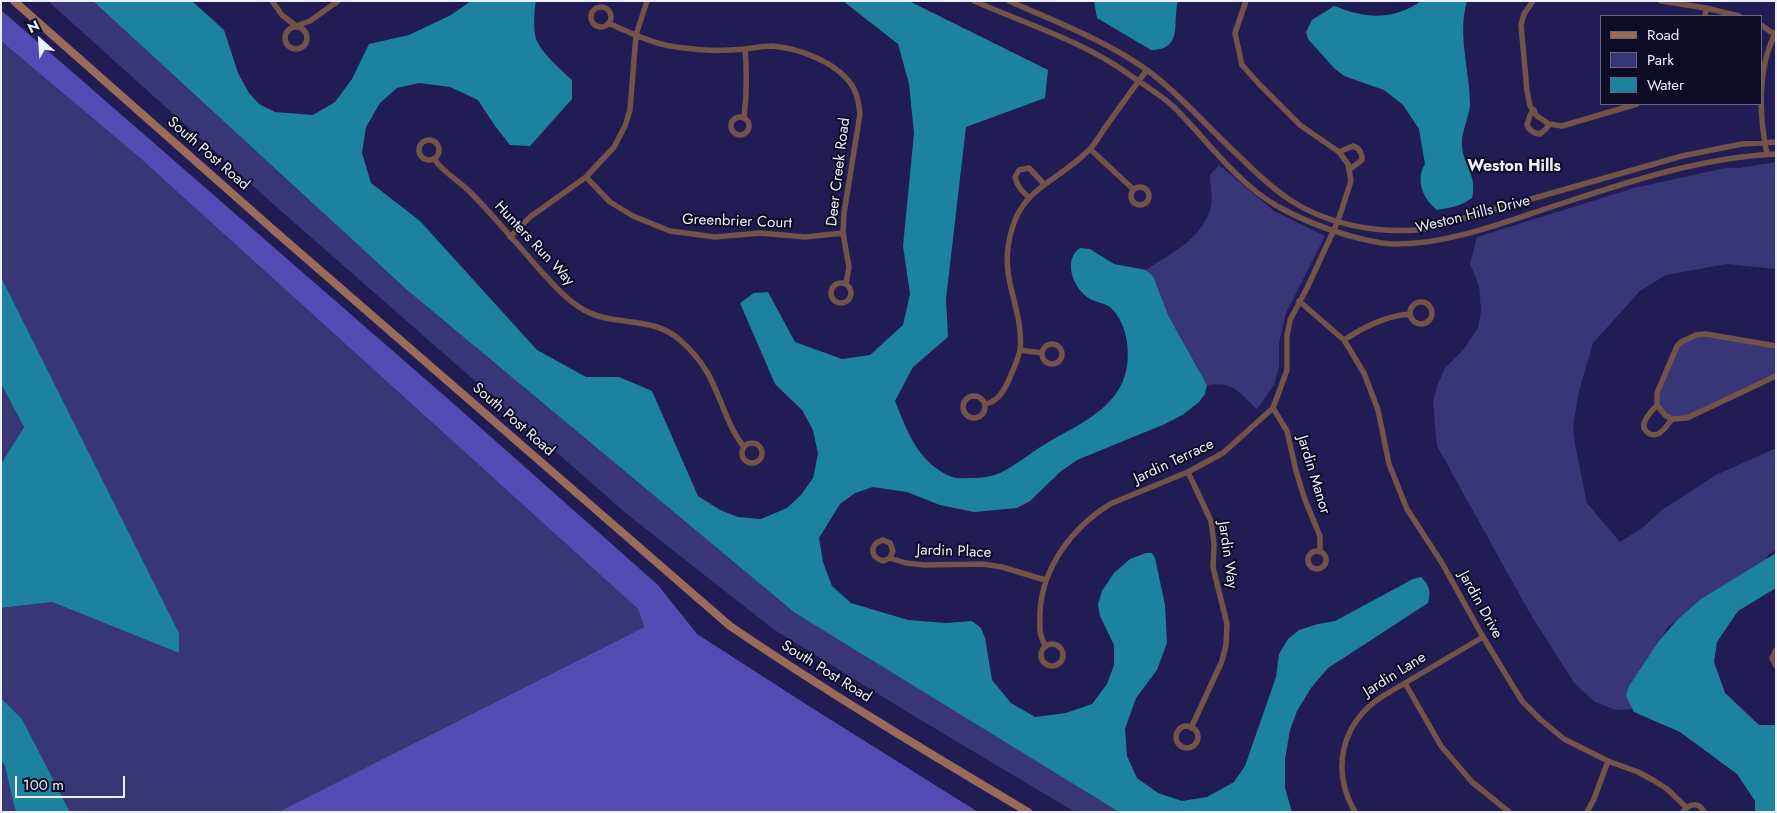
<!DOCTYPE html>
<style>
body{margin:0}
#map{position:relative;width:1777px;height:813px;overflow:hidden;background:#211c54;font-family:Jost,sans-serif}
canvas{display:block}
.frame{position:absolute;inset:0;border:2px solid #edeffd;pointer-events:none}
.legend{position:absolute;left:1600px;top:15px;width:162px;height:90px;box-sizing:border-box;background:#0d0c24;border:1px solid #67677b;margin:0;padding:6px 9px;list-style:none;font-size:15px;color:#edeffd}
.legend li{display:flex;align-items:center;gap:10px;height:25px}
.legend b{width:25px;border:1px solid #67677b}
.north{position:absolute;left:15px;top:15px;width:50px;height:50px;-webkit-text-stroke:4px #0d0c24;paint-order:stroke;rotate:334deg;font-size:14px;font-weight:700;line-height:20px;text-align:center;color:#edeffd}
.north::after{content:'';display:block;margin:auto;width:18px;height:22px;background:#edeffd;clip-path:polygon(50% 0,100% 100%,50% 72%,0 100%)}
.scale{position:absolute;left:15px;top:776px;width:110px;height:22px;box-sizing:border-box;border:2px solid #edeffd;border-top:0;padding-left:6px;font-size:15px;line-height:18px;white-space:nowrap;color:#edeffd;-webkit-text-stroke:4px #0d0c24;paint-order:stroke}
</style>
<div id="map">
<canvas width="1777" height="813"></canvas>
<div class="frame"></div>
<ul class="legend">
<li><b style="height:6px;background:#9b6b59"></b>Road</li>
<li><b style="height:14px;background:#393678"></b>Park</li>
<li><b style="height:14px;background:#1c829e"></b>Water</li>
</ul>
<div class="north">N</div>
<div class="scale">100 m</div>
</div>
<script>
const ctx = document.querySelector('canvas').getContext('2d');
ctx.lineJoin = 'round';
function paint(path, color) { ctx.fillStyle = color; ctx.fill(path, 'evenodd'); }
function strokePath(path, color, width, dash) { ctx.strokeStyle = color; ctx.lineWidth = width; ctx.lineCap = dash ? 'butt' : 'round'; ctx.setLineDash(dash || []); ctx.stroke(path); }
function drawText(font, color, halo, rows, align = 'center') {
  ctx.font = font + ' Jost,sans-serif'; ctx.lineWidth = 4; ctx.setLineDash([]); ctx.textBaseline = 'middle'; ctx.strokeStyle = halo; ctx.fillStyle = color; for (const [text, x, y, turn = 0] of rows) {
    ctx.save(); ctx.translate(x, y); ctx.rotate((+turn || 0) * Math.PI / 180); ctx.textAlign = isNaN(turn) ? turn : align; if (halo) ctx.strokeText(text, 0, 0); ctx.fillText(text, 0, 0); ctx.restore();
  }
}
const green = new Path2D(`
 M48,1H93L404,287L795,613L1119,812H1075L914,716L773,629L628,515L281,211Z
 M1,41L140,158L638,609L644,627L278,812H70L22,719L1,698V608L52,602L179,653V633L1,277Z
 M1776,162V269L1727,264L1666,275L1640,291L1593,343L1579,391L1573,426L1575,444L1587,503L1620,542L1642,528L1662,510L1716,475L1776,448V550L1769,554L1760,569L1741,580L1721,587L1709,594L1705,600L1668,626L1654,655L1641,673L1634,678L1630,686L1637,709L1616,710L1595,702L1574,683L1528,610L1437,446L1433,402L1437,386L1445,368L1463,350L1478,328L1481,311L1479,285L1470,264L1477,237L1634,188L1725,168H1739Z
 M1219,165L1274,211L1325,236L1286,313L1279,343V367L1274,385L1257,409C1238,392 1234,381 1207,385L1169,317L1153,276L1146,270C1171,253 1203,239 1211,206C1213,197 1210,184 1210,175Z
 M1696,335L1776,346V376L1687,418L1672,419L1657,405V393L1677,346Z
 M1,384L24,427L1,464Z
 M1,761L5,766L17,812H1Z`);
const forest = new Path2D(`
 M1,10L447,398L658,585L697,634L812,708L978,812H278L644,627L638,609L140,158L1,41Z`);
const water = new Path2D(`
 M93,1H192L224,30L238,73L249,93L259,104L275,112L313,115L335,102L352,79L369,44L409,35L451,15L471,1H536C534,10 533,33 537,41C542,53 562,71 572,80V99L530,146L510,145L495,126L478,100L450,87L419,83L397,88L380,103L366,127L362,153L371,183L420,221L537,350L586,377H619L652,391L698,496L720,510L738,517L761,519L787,508L801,495L813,478L818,454L813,430L802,410L775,384L740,303L754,293L768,292L795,342L842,359L870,355L903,325L910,294L903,246L914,133L909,84L898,44L843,1H909L1048,70L1045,98L966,127L946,299L948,337L913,367L895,401C908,433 918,463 952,477C957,479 965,478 971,478C981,478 991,477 1000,473C1018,464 1034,450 1052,440C1078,425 1110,411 1123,381C1132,359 1129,324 1110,307C1105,303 1098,303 1092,300C1078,293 1066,272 1073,256C1074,253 1077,250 1080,248L1090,249L1114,264L1146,270L1153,276L1169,317L1207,385L1205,394L1199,402L1184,414L1165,424L1077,460L1060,472L1030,501L1017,508L974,512L940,505L907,492L873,487L855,493L840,504L819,538L823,562L832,586L851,603L908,620L946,623L972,621L981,628L985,638L992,680L1011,703L1035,717L1066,713L1092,704L1107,684L1114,665V645L1100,616L1098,604L1102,591L1114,573L1130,559L1146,553H1152L1155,558L1165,605L1167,643L1157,670L1136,698L1125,729L1127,756L1137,778L1158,793L1182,801L1207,797L1234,782L1245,766L1276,677L1279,654L1288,639L1299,630L1318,624L1335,621L1413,579L1421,577C1430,586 1431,592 1428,603L1328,668L1311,688L1297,711L1290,730L1285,759V788L1292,812H1119L795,613L406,289Z
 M1094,1H1178C1172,22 1184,50 1151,50L1097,18Z
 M1421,1H1467C1457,35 1470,70 1470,105C1469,117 1462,131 1462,142C1461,163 1478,174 1472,198C1459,207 1452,207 1437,210C1423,199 1415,180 1425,164L1419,129L1403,105L1384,90L1344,76L1334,68L1308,39L1306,32L1312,20L1334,6C1341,8 1349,12 1356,13C1380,19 1401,15 1421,1Z
 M1,277L179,633V653L52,602L1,608V464L24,427L1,384Z
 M1776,553V588L1738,611L1717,642L1714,662L1725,693L1759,725H1776V812H1755V801L1737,774L1680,732L1634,712L1626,696L1629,686L1659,641L1677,620L1701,599Z
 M1,698L22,719L70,812H17L15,809L5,766L1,761Z`);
const street = new Path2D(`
 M272,1L282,15L296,26L310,21L338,1
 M974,1C1024,23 1082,41 1127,73C1142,84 1160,94 1174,107C1206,139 1237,183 1277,206C1298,218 1323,228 1347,235C1362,239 1379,244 1395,244C1442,245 1498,225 1542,210C1619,185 1695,158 1776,154
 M1009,1C1056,22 1105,40 1147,70C1182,96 1209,129 1241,158C1256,173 1272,188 1290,200C1326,224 1374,233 1417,230C1429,229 1442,224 1454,221L1682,156L1742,144L1776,142
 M1533,1L1524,14L1521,25L1527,91L1530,106L1537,116L1549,124L1562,126L1637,104
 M1661,1L1706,8L1739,16
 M591 17a10 10 0 1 1 20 0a10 10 0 1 1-20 0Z
 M1705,16L1706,8
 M608,23C633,34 657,46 684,48C704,51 725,51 745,49C754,48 763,46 772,46C799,48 840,63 854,89C858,97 859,105 860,114L844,213L843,233L849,267L846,284
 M1761,25L1774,34
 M285 38a11 11 0 1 1 22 0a11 11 0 1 1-22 0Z
 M1534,110L1530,115L1527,125C1530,131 1533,133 1540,134L1546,129L1549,124
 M731 126a9 9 0 1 1 18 0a9 9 0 1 1-18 0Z
 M744,117C747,94 747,72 745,49
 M419 150a10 10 0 1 1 20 0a10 10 0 1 1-20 0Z
 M1090,149L1133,189
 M1339,152L1353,146C1360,148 1362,153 1362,160L1350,169
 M1767,154C1759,116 1757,67 1776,32
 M434,159C444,173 458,180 470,192C494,216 516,243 539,269C552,283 566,300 584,310C614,327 652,315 680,340C690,349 700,360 707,372C721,396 726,424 744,447
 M586,177L610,202L633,216L670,231L715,237L760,233L805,237L843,233
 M1131 196a9 9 0 1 1 18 0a9 9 0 1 1-18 0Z
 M1029,198C1022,191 1017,186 1015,177L1019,170L1029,168L1044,184
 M510,237L530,217L586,177L614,147L625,126L630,110L636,35L647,1
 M831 293a10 10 0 1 1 20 0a10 10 0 1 1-20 0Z
 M1299,301L1344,340L1364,373L1378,410L1389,464L1407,509L1442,563L1483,637L1522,701L1541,720L1564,739L1608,761L1638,772L1653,780L1667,789L1686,807
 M1410 313a11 11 0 1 1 22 0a11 11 0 1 1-22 0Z
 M1344,340C1364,327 1385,316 1410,314
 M1042 354a10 10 0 1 1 20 0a10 10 0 1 1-20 0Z
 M1776,346L1706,334L1696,335L1681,342L1677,346L1657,393V405L1665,415L1672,419L1687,418L1776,376
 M1020,350L1042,353
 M963 407a11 11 0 1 1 22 0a11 11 0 1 1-22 0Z
 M985,404C997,402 1003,392 1008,382C1012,372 1018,360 1020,350C1024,315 1003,283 1008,248C1016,187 1052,187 1089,150C1096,143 1101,133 1107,125C1120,107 1133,88 1147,70
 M1657,405C1653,410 1647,415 1645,421C1641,429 1649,437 1658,434C1664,431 1668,424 1672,419
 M1273,408L1287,431L1296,471L1305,500L1320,536V552
 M742 453a10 10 0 1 1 20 0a10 10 0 1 1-20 0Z
 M1188,472L1211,521L1214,544L1213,567L1227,624L1226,645L1222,661L1191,728
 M1308 560a9 9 0 1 1 18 0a9 9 0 1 1-18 0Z
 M890,558L893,551L890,543L883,540C870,543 869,557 883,561L890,558L906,563L924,565L983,564L1002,567L1045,580
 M1041 655a11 11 0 1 1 22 0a11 11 0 1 1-22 0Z
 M1046,646C1038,635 1040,626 1040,613C1042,567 1072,528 1110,504L1188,472L1223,453L1273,408L1287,370V336L1290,320L1307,288L1338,221L1351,181L1348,164L1339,152L1300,125L1259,84L1242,65L1235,33L1246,1
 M1776,650L1772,658L1776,666
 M1405,683L1441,746L1472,782L1509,812
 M1176 737a11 11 0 1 1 22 0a11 11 0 1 1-22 0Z
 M1355,812C1330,769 1342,722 1383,696L1483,637
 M1587,812L1594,799L1608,761
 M1683,812C1689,803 1699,802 1704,812`);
const secondary = new Path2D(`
 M14,1L277,233L730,626C827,692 927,752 1028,812`);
const streetNames = [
 ["South Post Road",208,154,41],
 ["Deer Creek Road",839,172,-83],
 ["Weston Hills Drive",1473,215,-14],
 ["Greenbrier Court",737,222,2],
 ["Hunters Run Way",534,244,47],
 ["South Post Road",513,420,41],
 ["Jardin Terrace",1174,462,-25],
 ["Jardin Manor",1313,475,73],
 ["Jardin Place",954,552,2],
 ["Jardin Way",1227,555,82],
 ["Jardin Drive",1480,605,61],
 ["South Post Road",826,672,32],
 ["Jardin Lane",1395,675,-32]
];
const neighbourhoodNames = [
 ["Weston Hills",1514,167]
];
paint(green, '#393678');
paint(forest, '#534ab3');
paint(water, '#1c829e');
strokePath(street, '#715347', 5.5);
strokePath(secondary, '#9b6b59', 8);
drawText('15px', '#edeffd', '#0d0c24', streetNames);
drawText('bold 16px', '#edeffd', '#0d0c24', neighbourhoodNames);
</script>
